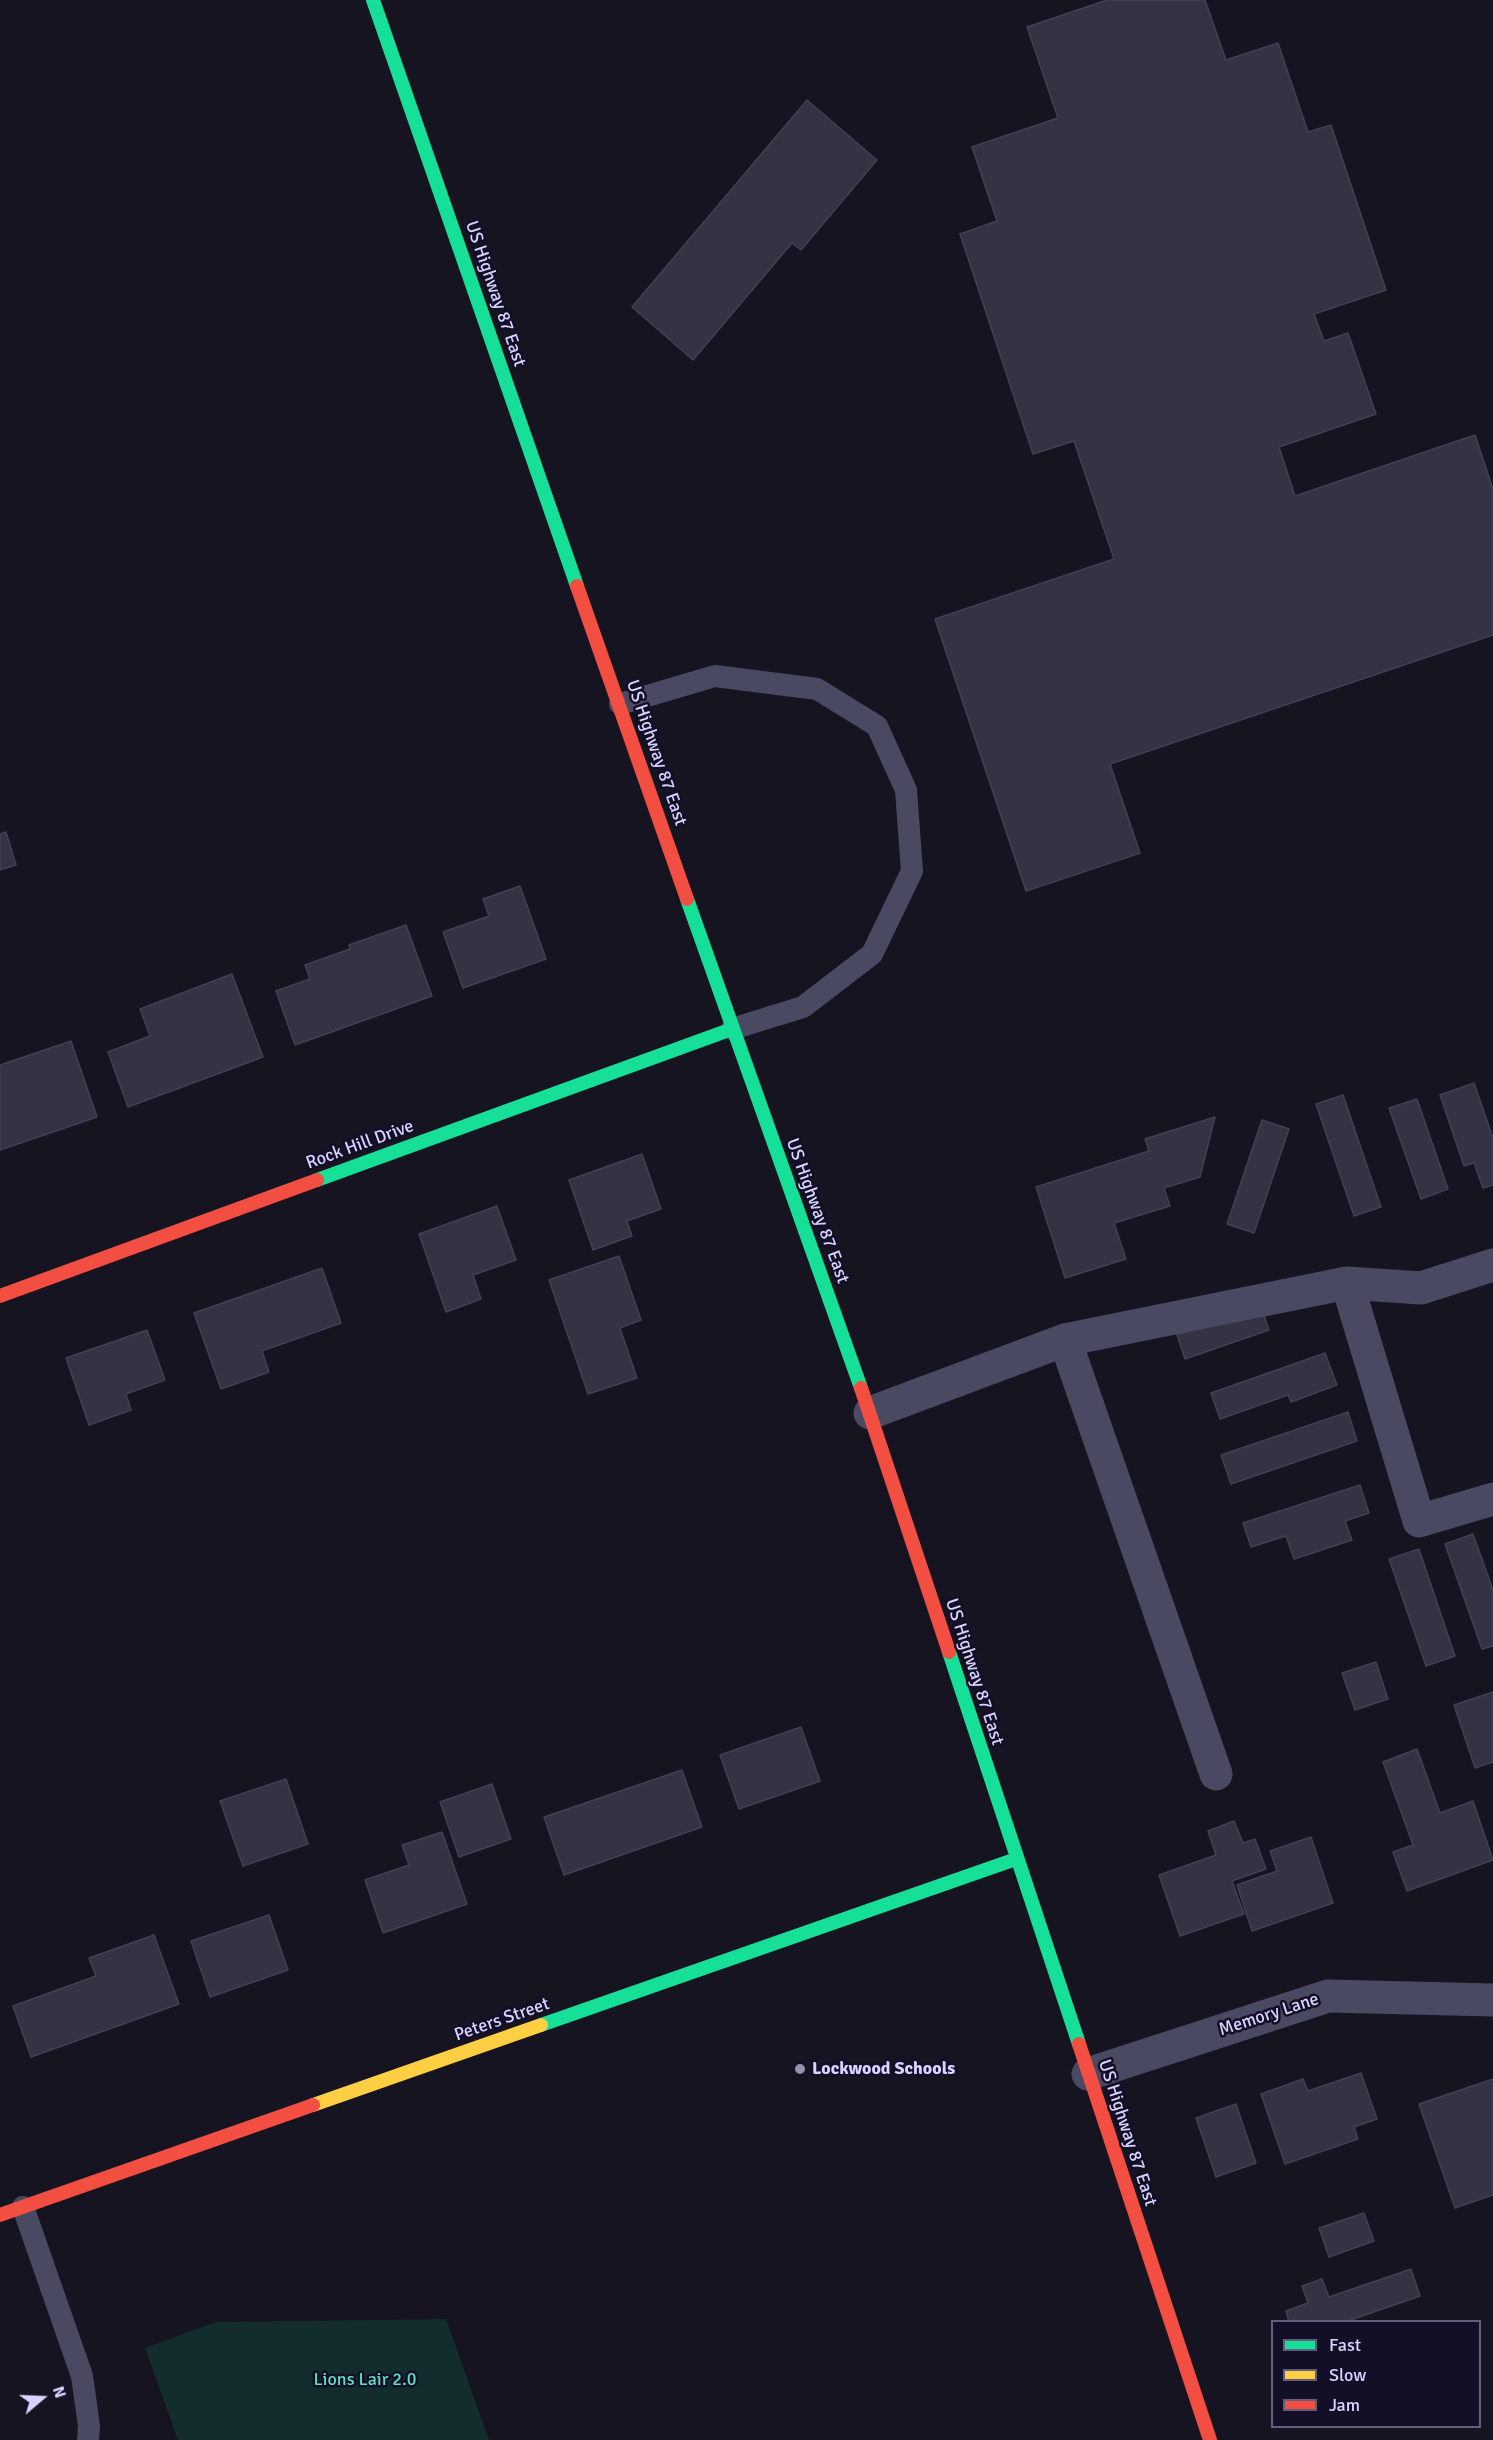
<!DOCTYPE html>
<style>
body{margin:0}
#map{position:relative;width:1493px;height:2440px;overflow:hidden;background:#161421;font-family:Signika,sans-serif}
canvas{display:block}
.legend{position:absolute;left:1271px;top:2320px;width:210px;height:108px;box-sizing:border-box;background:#130f26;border:2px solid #625e7d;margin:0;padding:8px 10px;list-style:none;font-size:18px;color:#d9d4ff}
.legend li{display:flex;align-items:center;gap:12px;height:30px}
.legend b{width:30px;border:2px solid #625e7d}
.north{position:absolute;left:12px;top:2368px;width:60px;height:60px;-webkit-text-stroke:4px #130f26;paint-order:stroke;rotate:71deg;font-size:16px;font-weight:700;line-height:24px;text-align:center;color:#d9d4ff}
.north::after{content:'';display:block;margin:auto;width:21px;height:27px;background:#d9d4ff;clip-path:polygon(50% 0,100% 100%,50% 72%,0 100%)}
</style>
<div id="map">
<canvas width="1493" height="2440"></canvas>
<ul class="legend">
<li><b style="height:8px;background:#16e098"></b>Fast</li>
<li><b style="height:8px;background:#ffcf43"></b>Slow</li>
<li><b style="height:8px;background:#f24e42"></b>Jam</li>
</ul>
<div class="north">N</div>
</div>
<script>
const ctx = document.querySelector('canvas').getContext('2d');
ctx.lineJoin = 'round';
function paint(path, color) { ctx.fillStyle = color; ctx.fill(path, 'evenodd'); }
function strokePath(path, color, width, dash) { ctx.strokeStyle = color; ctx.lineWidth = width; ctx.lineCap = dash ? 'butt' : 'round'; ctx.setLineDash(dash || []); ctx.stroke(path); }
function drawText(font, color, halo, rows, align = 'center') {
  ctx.font = font + ' Signika,sans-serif'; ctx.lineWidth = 5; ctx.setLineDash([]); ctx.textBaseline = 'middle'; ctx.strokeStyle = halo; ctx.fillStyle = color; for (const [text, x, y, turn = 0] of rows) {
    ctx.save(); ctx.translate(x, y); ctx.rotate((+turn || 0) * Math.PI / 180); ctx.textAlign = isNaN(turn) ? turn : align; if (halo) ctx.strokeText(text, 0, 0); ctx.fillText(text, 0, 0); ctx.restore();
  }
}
const green = new Path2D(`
 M446,2319L489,2440H178L145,2348L216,2322Z`);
const building = new Path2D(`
 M1107,0H1205L1226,60L1278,43L1308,132L1331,125L1386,290L1314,314L1324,341L1348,333L1376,414L1279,447L1295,496L1475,435L1493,489V635L1110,764L1140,853L1026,891L935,619L1114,559L1074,441L1033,454L960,234L997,221L972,147L1058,118L1027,27Z
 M807,100L877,160L801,250L792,243L693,360L632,307Z
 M6,832L16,865L0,870V834Z
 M520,886L546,959L463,988L443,932L489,916L483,899Z
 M406,925L432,996L295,1045L276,991L310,979L305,965L350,949L349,945Z
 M232,974L263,1057L128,1107L108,1052L150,1036L140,1009Z
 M71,1041L97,1117L0,1150V1065Z
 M1474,1083L1493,1138V1185L1483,1188L1474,1163L1464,1166L1440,1095Z
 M1343,1095L1381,1207L1354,1216L1316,1104Z
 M1417,1099L1448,1189L1421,1199L1389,1108Z
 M1215,1117L1200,1177L1164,1188L1170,1206L1114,1223L1126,1259L1065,1278L1036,1187L1149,1151L1145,1139Z
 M1262,1120L1289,1129L1254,1233L1227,1224Z
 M642,1154L661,1209L627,1221L632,1236L593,1250L569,1180Z
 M497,1206L516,1260L473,1275L481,1299L446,1312L419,1234Z
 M619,1256L641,1320L620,1328L637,1378L588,1394L549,1280Z
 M322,1268L341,1323L262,1351L269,1372L221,1389L194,1313Z
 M1261,1307L1269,1330L1185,1359L1177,1335Z
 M147,1330L165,1380L126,1394L131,1410L89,1425L66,1358Z
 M1325,1353L1337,1385L1291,1402L1288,1395L1220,1419L1211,1393Z
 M1348,1412L1357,1441L1231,1484L1221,1455Z
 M1360,1485L1369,1513L1345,1521L1352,1540L1294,1559L1286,1536L1251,1547L1243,1523Z
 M1473,1534L1493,1590V1646L1482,1649L1445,1544Z
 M1419,1549L1455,1656L1426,1666L1389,1559Z
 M1376,1662L1388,1699L1355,1710L1342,1673Z
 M1493,1692V1762L1475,1768L1454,1705Z
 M801,1727L820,1781L739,1809L720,1755Z
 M1417,1749L1440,1813L1473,1801L1493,1860L1407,1891L1393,1852L1413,1845L1383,1762Z
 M682,1770L702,1827L564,1875L544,1817Z
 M286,1779L308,1844L243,1866L220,1801Z
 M492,1784L511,1839L459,1857L440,1802Z
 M1234,1821L1243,1843L1255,1839L1266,1869L1232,1881L1244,1914L1180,1936L1159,1875L1216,1855L1208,1831Z
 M442,1832L467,1904L383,1933L365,1880L409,1865L402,1845Z
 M1311,1837L1333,1903L1252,1931L1237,1885L1277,1871L1270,1851Z
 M269,1915L288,1970L210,1997L191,1941Z
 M154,1935L179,2004L31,2057L13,2006L96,1976L89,1958Z
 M1361,2073L1377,2119L1354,2127L1358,2139L1285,2164L1261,2094L1303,2079L1308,2091Z
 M1493,2079V2195L1455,2208L1419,2104Z
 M1236,2104L1256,2163L1216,2177L1196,2118Z
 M1364,2213L1374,2241L1329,2257L1319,2228Z
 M1411,2269L1420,2296L1345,2322H1289L1286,2311L1308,2303L1302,2286L1322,2279L1329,2297Z`);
const lane = new Path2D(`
 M620,704L715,676L817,689L877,726L906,790L912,871L872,954L803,1007L732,1029
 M23,2207L82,2376L89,2426L88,2440`);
const street = new Path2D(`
 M1347,1283L1419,1521L1493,1499
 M1065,1340L1216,1774
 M870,1413L1065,1340L1347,1283L1421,1288L1493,1265
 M1088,2074L1328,1996L1493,2000`);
const fast = new Path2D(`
 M373,0L577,586
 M687,899L861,1388
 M317,1180L732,1029
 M949,1652L1079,2044
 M541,2025L1016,1859`);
const slow = new Path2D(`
 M313,2105L541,2025`);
const jam = new Path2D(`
 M577,586L687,899
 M0,1296L317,1180
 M861,1388L949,1652
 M1079,2044L1210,2440
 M0,2215L313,2105`);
const markers = [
 [800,2069,6,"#9591b1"]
];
const streetNames = [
 ["US Highway 87 East",495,294,71],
 ["US Highway 87 East",656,753,71],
 ["Rock Hill Drive",360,1145,-20],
 ["US Highway 87 East",817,1211,70],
 ["US Highway 87 East",974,1672,72],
 ["Memory Lane",1269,2015,-18],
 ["Peters Street",502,2020,-19],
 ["US Highway 87 East",1127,2133,72]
];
const poiNames = [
 ["Lockwood Schools",812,2069]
];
const parkNames = [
 ["Lions Lair 2.0",365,2380]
];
paint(green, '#132c2d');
paint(building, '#343243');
strokePath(building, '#433f54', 1.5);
strokePath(lane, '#4a4962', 22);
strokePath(street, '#4a4962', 33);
strokePath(fast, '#16e098', 14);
strokePath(slow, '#ffcf43', 14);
strokePath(jam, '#f24e42', 14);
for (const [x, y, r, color] of markers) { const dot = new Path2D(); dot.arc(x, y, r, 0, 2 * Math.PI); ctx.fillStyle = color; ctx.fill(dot); strokePath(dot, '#130f26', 2); }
drawText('18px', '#d9d4ff', '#130f26', streetNames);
drawText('bold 18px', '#d9d4ff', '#130f26', poiNames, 'left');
drawText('18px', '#5fe0c0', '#130f26', parkNames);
</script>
